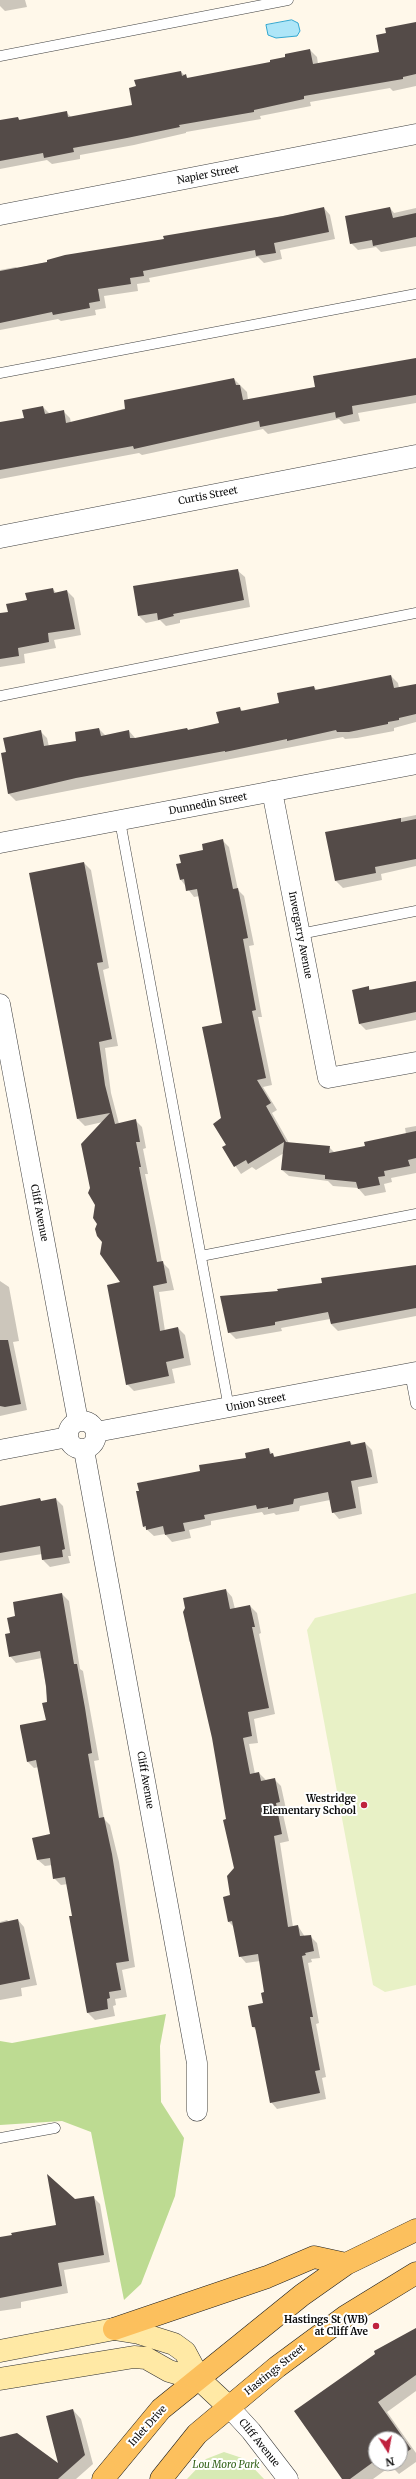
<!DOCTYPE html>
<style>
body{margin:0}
#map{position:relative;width:416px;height:2479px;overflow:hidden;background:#fff8ea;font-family:Merriweather,serif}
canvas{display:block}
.north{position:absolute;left:368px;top:2431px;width:40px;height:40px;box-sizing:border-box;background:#fff;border:1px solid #9e9e9e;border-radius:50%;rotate:169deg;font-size:11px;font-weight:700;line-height:16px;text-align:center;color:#0c0c0c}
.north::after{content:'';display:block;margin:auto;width:14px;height:18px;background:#bf213e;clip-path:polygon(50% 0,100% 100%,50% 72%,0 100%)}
</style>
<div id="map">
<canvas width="416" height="2479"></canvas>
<div class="north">N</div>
</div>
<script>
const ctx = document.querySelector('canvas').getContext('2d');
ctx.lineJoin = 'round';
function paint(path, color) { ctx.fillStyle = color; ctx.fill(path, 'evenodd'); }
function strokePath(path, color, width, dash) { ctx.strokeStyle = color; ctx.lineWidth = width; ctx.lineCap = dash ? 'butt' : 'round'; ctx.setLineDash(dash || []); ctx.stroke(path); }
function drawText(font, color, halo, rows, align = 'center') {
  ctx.font = font + ' Merriweather,serif'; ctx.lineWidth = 4; ctx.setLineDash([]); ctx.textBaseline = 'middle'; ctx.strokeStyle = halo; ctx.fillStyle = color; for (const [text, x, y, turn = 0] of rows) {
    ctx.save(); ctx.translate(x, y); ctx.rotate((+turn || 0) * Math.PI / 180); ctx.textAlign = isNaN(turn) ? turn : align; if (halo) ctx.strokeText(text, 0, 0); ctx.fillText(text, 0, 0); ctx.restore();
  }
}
const green = new Path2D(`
 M224,2452L245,2459L264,2479H187L206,2459Z`);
const forest = new Path2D(`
 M166,2014L160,2046L161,2102L184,2138L175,2196L141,2284L124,2300L91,2132L62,2121L0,2125V2041L12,2043Z`);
const pitch = new Path2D(`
 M416,1593V1985L385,1992L373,1985L307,1630L315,1618Z`);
const water = new Path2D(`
 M292,20L298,23L300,31L297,36L276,38L268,35L266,25Z`);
const shadow = new Path2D(`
 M0,0H25L27,7L5,11L0,6Z
 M416,23V86L393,91L390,88L310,102L311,106L260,116L261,119L186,132V133L134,145L80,155V159L52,164L47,160L0,169V122L18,118L21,121L66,112L72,118L133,106L181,72L189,79L271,63L310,50L317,57L318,64L380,53L387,34Z
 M324,208L330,215L335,239L280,250L282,259L264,263L258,257L149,278L150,282L137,284L138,291L104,296L106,308L95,310L96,315L61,321L58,319L0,330V270L16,267L17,268Z
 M390,208L394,213L416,208V246L381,252L376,247L358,250L351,243Z
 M416,359V403L358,413L360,421L344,424L339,419L268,434L263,429L142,455L139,453L0,479V423L25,418L43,407L50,414L63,411L70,418L71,423L234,379L247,392L248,400L316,388Z
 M238,571L245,577L250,607L180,620V623L166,626L160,620L146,623L139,616Z
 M53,589L56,593L67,591L74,598L81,635L54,640L56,648L24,654L25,663L0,667V614L9,613Z
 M391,676L398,683L399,688L416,685V722L394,728V731L357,738L345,739L343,737L16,801L9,794L2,754L7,753L40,731L47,738L49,747L77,741L99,729L106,736L129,731L136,739L220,724L239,708L243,711L280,704L314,687L317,690Z
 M416,815V866L381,874L382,880L343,888L336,881L326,833Z
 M222,840L229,847L238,890L244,896L254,945L249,946L262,1017H258L272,1085L263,1087L277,1110L272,1113L289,1143L329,1147L335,1153L366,1147L406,1134L405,1128L416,1126V1173L391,1178L392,1182L384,1184L386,1192L365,1196L358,1188L333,1186L328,1181L289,1176L282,1170L284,1153L256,1170L252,1167L241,1174L223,1148L227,1145L222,1119L223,1023L200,896L194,897L181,880L204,851Z
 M84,863L91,870L109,968L103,970L118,1046L105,1048L111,1093L119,1124L135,1120L142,1127L146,1148L143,1149L148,1174H145L156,1228L162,1262L169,1269L174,1290L159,1292L165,1331L178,1328L185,1335L191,1365L172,1369L175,1383L134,1391L127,1384L122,1283L103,1242L96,1205L103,1122L85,1126L78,1119Z
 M416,982V1020L366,1030L359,1023L368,987L372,991Z
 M416,1266V1316L338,1331L331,1324L330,1319L281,1328L282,1331L236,1339L229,1332L279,1292Z
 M0,1281L9,1287L19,1341L13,1342L27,1410L0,1416Z
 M350,1442L354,1446L365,1443L372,1450L378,1483L358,1487L362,1514L339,1519L333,1512L330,1500L300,1506L299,1511L276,1515L274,1513L264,1515L262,1512L211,1521V1525L189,1530L191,1538L172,1542L165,1534L154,1536L144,1527L201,1472L247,1458L268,1449L275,1457Z
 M40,1499L42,1502L56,1499L63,1506L71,1556H68L70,1563L50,1567L43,1560L42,1554L0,1561V1506Z
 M226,1590L232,1597L235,1609L250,1606L257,1613L261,1633L259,1634L275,1714L254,1719L258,1743L249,1744L255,1774L259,1773L266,1780L274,1779L281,1786L286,1809L282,1810L289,1841L280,1843L293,1927L298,1926L305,1937L310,1936L317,1943L320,1958L311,1959L312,1962L308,1963L319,2023L316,2024L326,2077L322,2078L326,2099L277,2109L271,2102L257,2031L253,2027L264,2004L266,1993L260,1961L246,1963L240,1956L235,1928L229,1922L235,1868L213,1737L193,1645L189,1641L184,1599Z
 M62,1594L69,1601L80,1669L83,1671L99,1760L94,1761L104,1819L110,1825L119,1862L135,1967L122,1970L127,1997L115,1999L116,2005L113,2006L115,2016L95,2020L88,2013L70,1917L73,1916L68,1884L61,1885L54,1878L52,1865L45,1866L38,1860L51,1835L39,1767L34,1768L27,1761L47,1721L48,1703L42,1658L16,1663L10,1656L11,1633L16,1617Z
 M7,1920L9,1922L18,1920L24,1927L37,1985L21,1988L22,1996L0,2000V1922Z
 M93,2197L100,2204L110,2262L64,2270L68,2293L21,2302V2308L0,2311V2238L57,2226L74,2200Z
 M416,2329V2391L387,2412L416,2453V2462L399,2474L391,2466L373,2479H343L295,2412ZM376,2439H400V2463H376Z
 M73,2410L81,2419L93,2464L76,2479H0V2438L60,2465Z`);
const building = new Path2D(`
 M416,22V74L403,77V79L304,96V99L254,110V112L179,125L180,127L127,138L73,148L74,152L44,158L43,153L0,161V120L18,117L19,120L67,111L68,117L132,105L129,88L136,86L134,80L181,71L182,76L186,74L187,78L270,62V60L285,57V54L310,49L313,64L379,52L376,35L386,33L385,28Z
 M324,207L329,232L274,243L276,253L256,256L255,250L143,271L144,276L130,278L131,284L98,289L100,301L89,303L90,308L53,315L52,312L0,323V271L47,262V260L65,255L164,239L163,236L283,216Z
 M390,207L393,218L416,213V237L373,246L372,240L350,244L345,216Z
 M416,358V395L352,406L353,414L336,418L335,412L260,427L259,421L134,449L133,446L0,470V422L24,418L22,410L43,406L45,414L64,410L66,423L125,409L124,400L234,378L236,385H240L243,400L315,387L313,376Z
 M238,569L244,600L173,614L174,616L158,620L157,613L138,616L133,586Z
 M53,588L54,593L67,590L75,629L48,633L49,642L18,648L19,656L0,659V613L8,612L6,604L27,600L25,593Z
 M391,675L394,688L416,684V714L399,718V720L388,722V724L349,732H337L336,730L287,741V739L225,752V751L76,778L8,794L1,753L6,752L3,738L41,730L44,746L76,741L75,732L99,728L101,736L129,730L130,738H135L187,728L188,730L219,723L216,712L240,707L241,711L279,703L277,693L314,686L315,690Z
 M401,818V822L416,819V859L375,867L376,873L335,881L325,832Z
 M223,839L233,889L238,888L248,938L243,939L256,1010L252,1011L266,1078L257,1080L271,1103L266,1106L286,1142L330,1146L329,1153L365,1146L364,1142L416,1131V1158L408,1160L410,1166L384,1171L385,1176L378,1177L380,1185L358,1189L356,1182L325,1179V1175L281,1170L284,1142L248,1164L246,1160L234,1167L222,1147L226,1145L213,1124L221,1118L202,1027L222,1023L197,889L186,891L184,879L180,880L176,864L181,863L179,855L203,850L202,844Z
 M84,862L103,962L97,963L112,1039L99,1042L105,1085L115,1124L136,1119L140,1142H136L141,1167H139L149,1220L157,1262L163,1261L167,1283L153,1286L160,1331L178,1327L184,1358L166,1362L169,1376L126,1385L107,1285L120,1282L100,1254L102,1242L97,1236L95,1229L97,1224L93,1218L95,1205L88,1193L90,1188L81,1144L110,1113L77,1119L29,873Z
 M416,981V1012L359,1024L352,990L369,986V990Z
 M416,1265V1308L331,1324L328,1312L275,1322V1325L228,1333L220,1296L278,1291L277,1289L322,1283L321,1278Z
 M0,1340H8L21,1404L5,1407L0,1406Z
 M350,1441L351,1445L365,1442L372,1477L351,1481L356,1508L332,1513L328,1492L294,1499L293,1504L268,1509V1507L257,1509L256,1505L204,1515L205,1519L183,1523L185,1531L165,1535L163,1526L146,1530V1526L143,1527L136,1491H139L137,1483L200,1471L199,1465L246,1458L245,1453L269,1448L270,1454L273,1453L274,1457Z
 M40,1498L41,1501L56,1498L65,1549L62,1550L63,1557L42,1560L40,1546L0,1553V1506Z
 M226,1589L230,1609L250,1605L255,1627H252L269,1708L248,1712L252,1736L243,1738L250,1774L259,1772L261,1781L275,1778L280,1802L276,1803L282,1834L274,1836L288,1927L298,1925L300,1936L311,1935L314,1951L305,1953L306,1955L302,1956L313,2017H310L320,2070L315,2071L320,2093L270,2103L255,2027H252L248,2006L263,2003L261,1993L264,1992L258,1954L239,1957L232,1921L228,1922L223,1897L230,1895L227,1876L234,1868L223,1820L226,1819L212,1738L183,1612L185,1608L183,1598Z
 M62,1593L74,1664H77L85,1708L92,1753L88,1754L99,1818L104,1817L112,1854L129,1961L116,1963L121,1990L109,1992L110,1998L107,1999L108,2009L87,2013L69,1916H72L65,1877L53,1879L50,1858L37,1860L32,1838L50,1834L36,1760L27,1762L20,1727V1725L46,1720L42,1703L47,1702L46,1686L40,1651L9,1657L5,1634L10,1633L7,1618L15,1616L13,1602Z
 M18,1919L30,1979L0,1985V1923Z
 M47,2174L75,2199L94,2196L104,2255L58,2263L62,2286L0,2298V2237L12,2235L11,2233L56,2225Z
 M416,2328V2375L378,2402L411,2449L400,2457V2439H376V2460L350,2479H342L294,2411L375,2354L374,2351Z
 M73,2409L85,2455L58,2479H0V2437L17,2433L58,2463L46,2416Z`);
const service = new Path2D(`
 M0,56L288,0
 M0,373L416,294
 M0,696L416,613
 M120,821L229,1408
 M300,934L416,911
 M201,1256L416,1214
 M410,1373L416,1404
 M0,2138L55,2128`);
const minor = new Path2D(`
 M0,215L416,134
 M272,791L328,1078L416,1062
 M0,843L416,764
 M0,1004L78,1421
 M68 1435a14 14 0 1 1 28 0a14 14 0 1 1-28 0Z
 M96,1432L416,1372
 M0,1450L68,1437
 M84,1450L197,2063V2111
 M229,2407L251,2431L288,2479`);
const tertiary = new Path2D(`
 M0,537L416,456`);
const secondary = new Path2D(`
 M0,2351L114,2329L139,2333L174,2344L185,2352L200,2380L229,2407
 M0,2379L134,2357L146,2358L169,2371L200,2380`);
const primary = new Path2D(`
 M114,2329L267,2277L314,2257L346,2264
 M103,2479L161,2409L302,2295L346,2264L416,2230
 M161,2479L197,2434L277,2367L346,2316L416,2273`);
const markers = [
 [364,1805,4,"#bf213e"],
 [376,2326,4,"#bf213e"]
];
const streetNames = [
 ["Napier Street",208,175,-11],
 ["Curtis Street",208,496,-11],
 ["Dunnedin Street",208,804,-11],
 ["Invergarry Avenue",300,935,79],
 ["Cliff Avenue",39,1213,79],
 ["Union Street",256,1403,-11],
 ["Cliff Avenue",145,1780,80],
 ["Hastings Street",275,2370,-39],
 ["Inlet Drive",148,2426,-48],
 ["Cliff Avenue",259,2443,51]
];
const poiNames = [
 ["Westridge",356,1799],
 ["Elementary School",356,1811],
 ["Hastings St (WB)",368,2320],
 ["at Cliff Ave",368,2332]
];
const parkNames = [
 ["Lou Moro Park",226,2465]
];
paint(green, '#d7eab4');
paint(forest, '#bddb92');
paint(pitch, '#e8f1c6');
paint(water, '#aee6f8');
strokePath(water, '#33a7d0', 1);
paint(shadow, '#0003');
paint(building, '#544b48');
strokePath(service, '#3f3f3f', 11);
strokePath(minor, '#3f3f3f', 21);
strokePath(tertiary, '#3f3f3f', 23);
strokePath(secondary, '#2e2e2e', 23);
strokePath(primary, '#1d1d1d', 23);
strokePath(service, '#fff', 10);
strokePath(minor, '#fff', 20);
strokePath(tertiary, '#fff', 22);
strokePath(secondary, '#ffe9a5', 22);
strokePath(primary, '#fcc05d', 22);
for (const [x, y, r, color] of markers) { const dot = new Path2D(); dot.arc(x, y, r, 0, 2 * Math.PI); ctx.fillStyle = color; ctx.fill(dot); strokePath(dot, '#fff', 1.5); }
drawText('10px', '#0c0c0c', '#fff', streetNames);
drawText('bold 10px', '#0c0c0c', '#fff', poiNames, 'right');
drawText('italic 10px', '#34641b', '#fff', parkNames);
</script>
